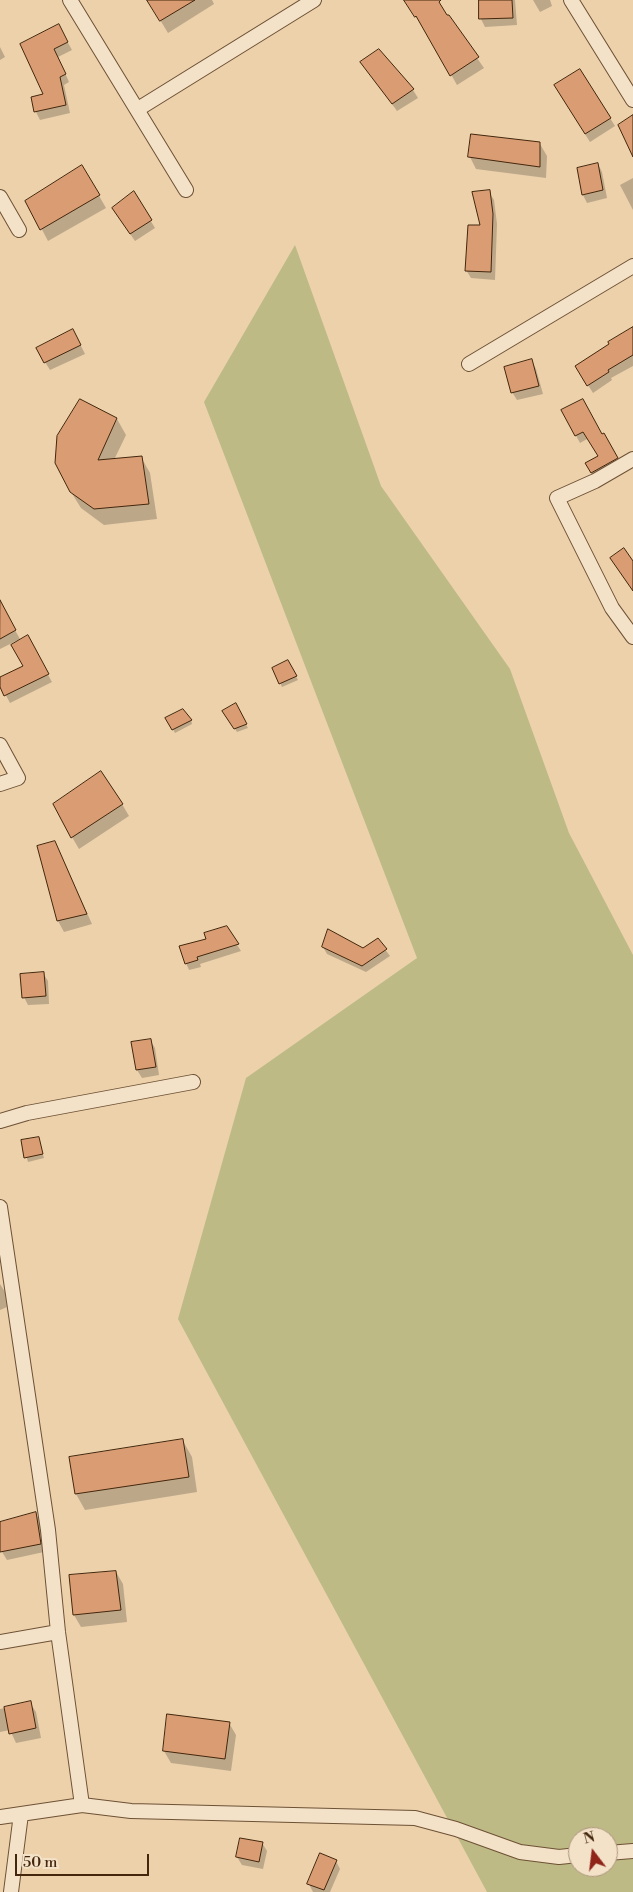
<!DOCTYPE html>
<style>
body{margin:0}
#map{position:relative;width:633px;height:1892px;overflow:hidden;background:#ecd1ab;font-family:"Libre Bodoni",serif}
canvas{display:block}
.north{position:absolute;left:568px;top:1827px;width:50px;height:50px;box-sizing:border-box;background:#f3e1c8;border:1px solid #ad967d;border-radius:50%;rotate:345deg;font-size:14px;font-weight:700;line-height:20px;text-align:center;color:#43260c}
.north::after{content:'';display:block;margin:auto;width:18px;height:22px;background:#8f2418;clip-path:polygon(50% 0,100% 100%,50% 72%,0 100%)}
.scale{position:absolute;left:15px;top:1854px;width:134px;height:22px;box-sizing:border-box;border:2px solid #43260c;border-top:0;padding-left:6px;font-size:15px;line-height:18px;white-space:nowrap;color:#43260c;-webkit-text-stroke:4px #f3e1c8;paint-order:stroke}
</style>
<div id="map">
<canvas width="633" height="1892"></canvas>
<div class="north">N</div>
<div class="scale">50 m</div>
</div>
<script>
const ctx = document.querySelector('canvas').getContext('2d');
ctx.lineJoin = 'round';
function paint(path, color) { ctx.fillStyle = color; ctx.fill(path, 'evenodd'); }
function strokePath(path, color, width, dash) { ctx.strokeStyle = color; ctx.lineWidth = width; ctx.lineCap = dash ? 'butt' : 'round'; ctx.setLineDash(dash || []); ctx.stroke(path); }
const green = new Path2D(`
 M295,245L381,486L510,669L569,833L633,955V1892H487L178,1319L246,1078L417,958L204,402ZM578,1837H608V1867H578Z`);
const shadow = new Path2D(`
 M148,0H212L214,4L168,33Z
 M405,0H436L484,68L457,85L423,25L422,26Z
 M480,0H515L517,25L485,27L481,19Z
 M533,0H550L552,6L540,12Z
 M63,34L72,50L58,57L69,82L64,85L70,113L40,120L36,112L32,98L45,95L22,45Z
 M0,47L5,57L0,60Z
 M379,51L413,90L418,98L397,111L367,70Z
 M580,70L615,126L590,142L560,94Z
 M540,144L547,156L546,178L476,169L470,157Z
 M598,164L602,172L607,198L587,203L583,195L579,169Z
 M82,166L106,208L48,241L27,201Z
 M633,178V210L620,185Z
 M489,192L494,200L497,224L495,280L471,278L466,270L481,226Z
 M134,193L155,228L135,241L118,216Z
 M633,337V366L611,378L612,380L593,393L576,366Z
 M77,338L85,354L50,370L37,349Z
 M532,361L536,369L543,394L517,400L512,392Z
 M563,411L602,436L604,435L621,465L596,479L587,463L599,457L589,438L580,443Z
 M117,419L126,435L114,460L141,457L150,473L157,519L104,525L81,508L71,492Z
 M7,616L20,639L0,649V619Z
 M27,637L52,682L10,703L0,684V679L24,666Z
 M287,662L298,680L282,687L274,668Z
 M235,705L248,728L237,732L224,711Z
 M167,718L191,720L192,724L175,733Z
 M122,804L129,816L79,849L72,837Z
 M54,842L60,853L92,924L64,932L58,921L39,847Z
 M226,928L241,951L200,964L201,967L189,970L186,963L208,940Z
 M378,940L390,956L366,972L327,954L323,947L363,949Z
 M43,973L48,981L49,1004L28,1005L24,997Z
 M150,1040L155,1048L159,1075L142,1078L137,1070Z
 M38,1138L44,1158L28,1162L22,1141Z
 M0,1284L5,1292L7,1307L0,1310Z
 M183,1441L192,1457L197,1492L85,1510L76,1494Z
 M36,1514L40,1521L44,1552L7,1560L2,1552L0,1543V1523Z
 M116,1572L123,1584L127,1622L81,1627L74,1615Z
 M30,1703L36,1712L41,1738L16,1743L10,1730L0,1732V1709Z
 M169,1716L229,1723L236,1735L231,1771L171,1763L164,1751Z
 M262,1843L267,1851L263,1869L242,1865L237,1857Z
 M336,1861L340,1869L330,1892H313L309,1884Z`);
const building = new Path2D(`
 M147,0H195L160,21Z
 M404,0H441L439,2L447,15H449L479,57L450,76L416,16L415,17Z
 M479,0H512L513,18L479,19Z
 M59,24L68,42L54,49L66,74L60,77L66,105L34,112L31,97L43,94L20,44Z
 M379,49L414,89L392,104L360,62Z
 M580,69L611,118L585,134L554,85Z
 M633,115V157L618,125Z
 M471,134L540,142V167L468,157Z
 M598,163L603,190L582,195L577,168Z
 M82,165L100,195L40,230L25,201Z
 M490,190L493,214L491,272L465,271L468,225H480L472,192Z
 M134,191L152,220L130,234L112,208Z
 M633,327V355L608,370L609,372L587,386L575,366L609,344L608,342Z
 M73,329L81,345L44,363L36,348Z
 M532,359L539,386L511,393L504,367Z
 M80,399L117,418L98,460L142,456L149,504L94,509L70,492L55,463L57,436Z
 M583,399L602,434L604,433L618,458L591,473L585,463L598,456L583,432L575,436L561,410Z
 M624,548L633,561V591L610,558Z
 M0,600L16,630L0,639Z
 M28,635L49,674L4,696L0,687V677L23,666L11,645Z
 M288,660L297,676L279,684L272,668Z
 M236,703L247,724L234,729L222,711Z
 M183,709L192,720L172,730L165,718Z
 M101,771L123,804L71,838L53,804Z
 M55,841L87,914L57,921L37,846Z
 M227,926L239,944L197,957L198,960L185,964L179,946L206,939L204,933Z
 M328,929L363,948L378,938L387,949L362,966L322,947Z
 M44,972L46,996L22,998L20,974Z
 M151,1039L156,1067L136,1070L131,1042Z
 M39,1137L43,1154L24,1158L21,1140Z
 M183,1439L189,1477L75,1494L69,1457Z
 M36,1512L41,1544L0,1552V1522Z
 M116,1571L121,1610L73,1615L69,1575Z
 M31,1701L36,1728L9,1734L4,1707Z
 M167,1714L230,1722L225,1759L163,1751Z
 M240,1838L263,1842L259,1862L236,1857Z
 M320,1853L337,1860L324,1890L307,1884Z`);
const minor = new Path2D(`
 M70,0L186,190
 M571,0L633,100
 M138,109L314,0
 M0,197L19,230
 M469,364L633,266
 M633,459L595,481L557,498L612,608L633,637
 M0,745L18,778L0,784
 M0,1121L27,1113L193,1082
 M0,1207L48,1530L58,1632L82,1805
 M0,1642L58,1632
 M0,1817L82,1805L131,1811L415,1818L456,1829L520,1852L559,1857L578,1855
 M608,1853L633,1851
 M11,1892L21,1814`);
paint(green, '#bdba86');
paint(shadow, '#0003');
paint(building, '#da9d73');
strokePath(building, '#43260c', 1);
strokePath(minor, '#6d5134', 16);
strokePath(minor, '#f3e1c8', 14);
</script>
